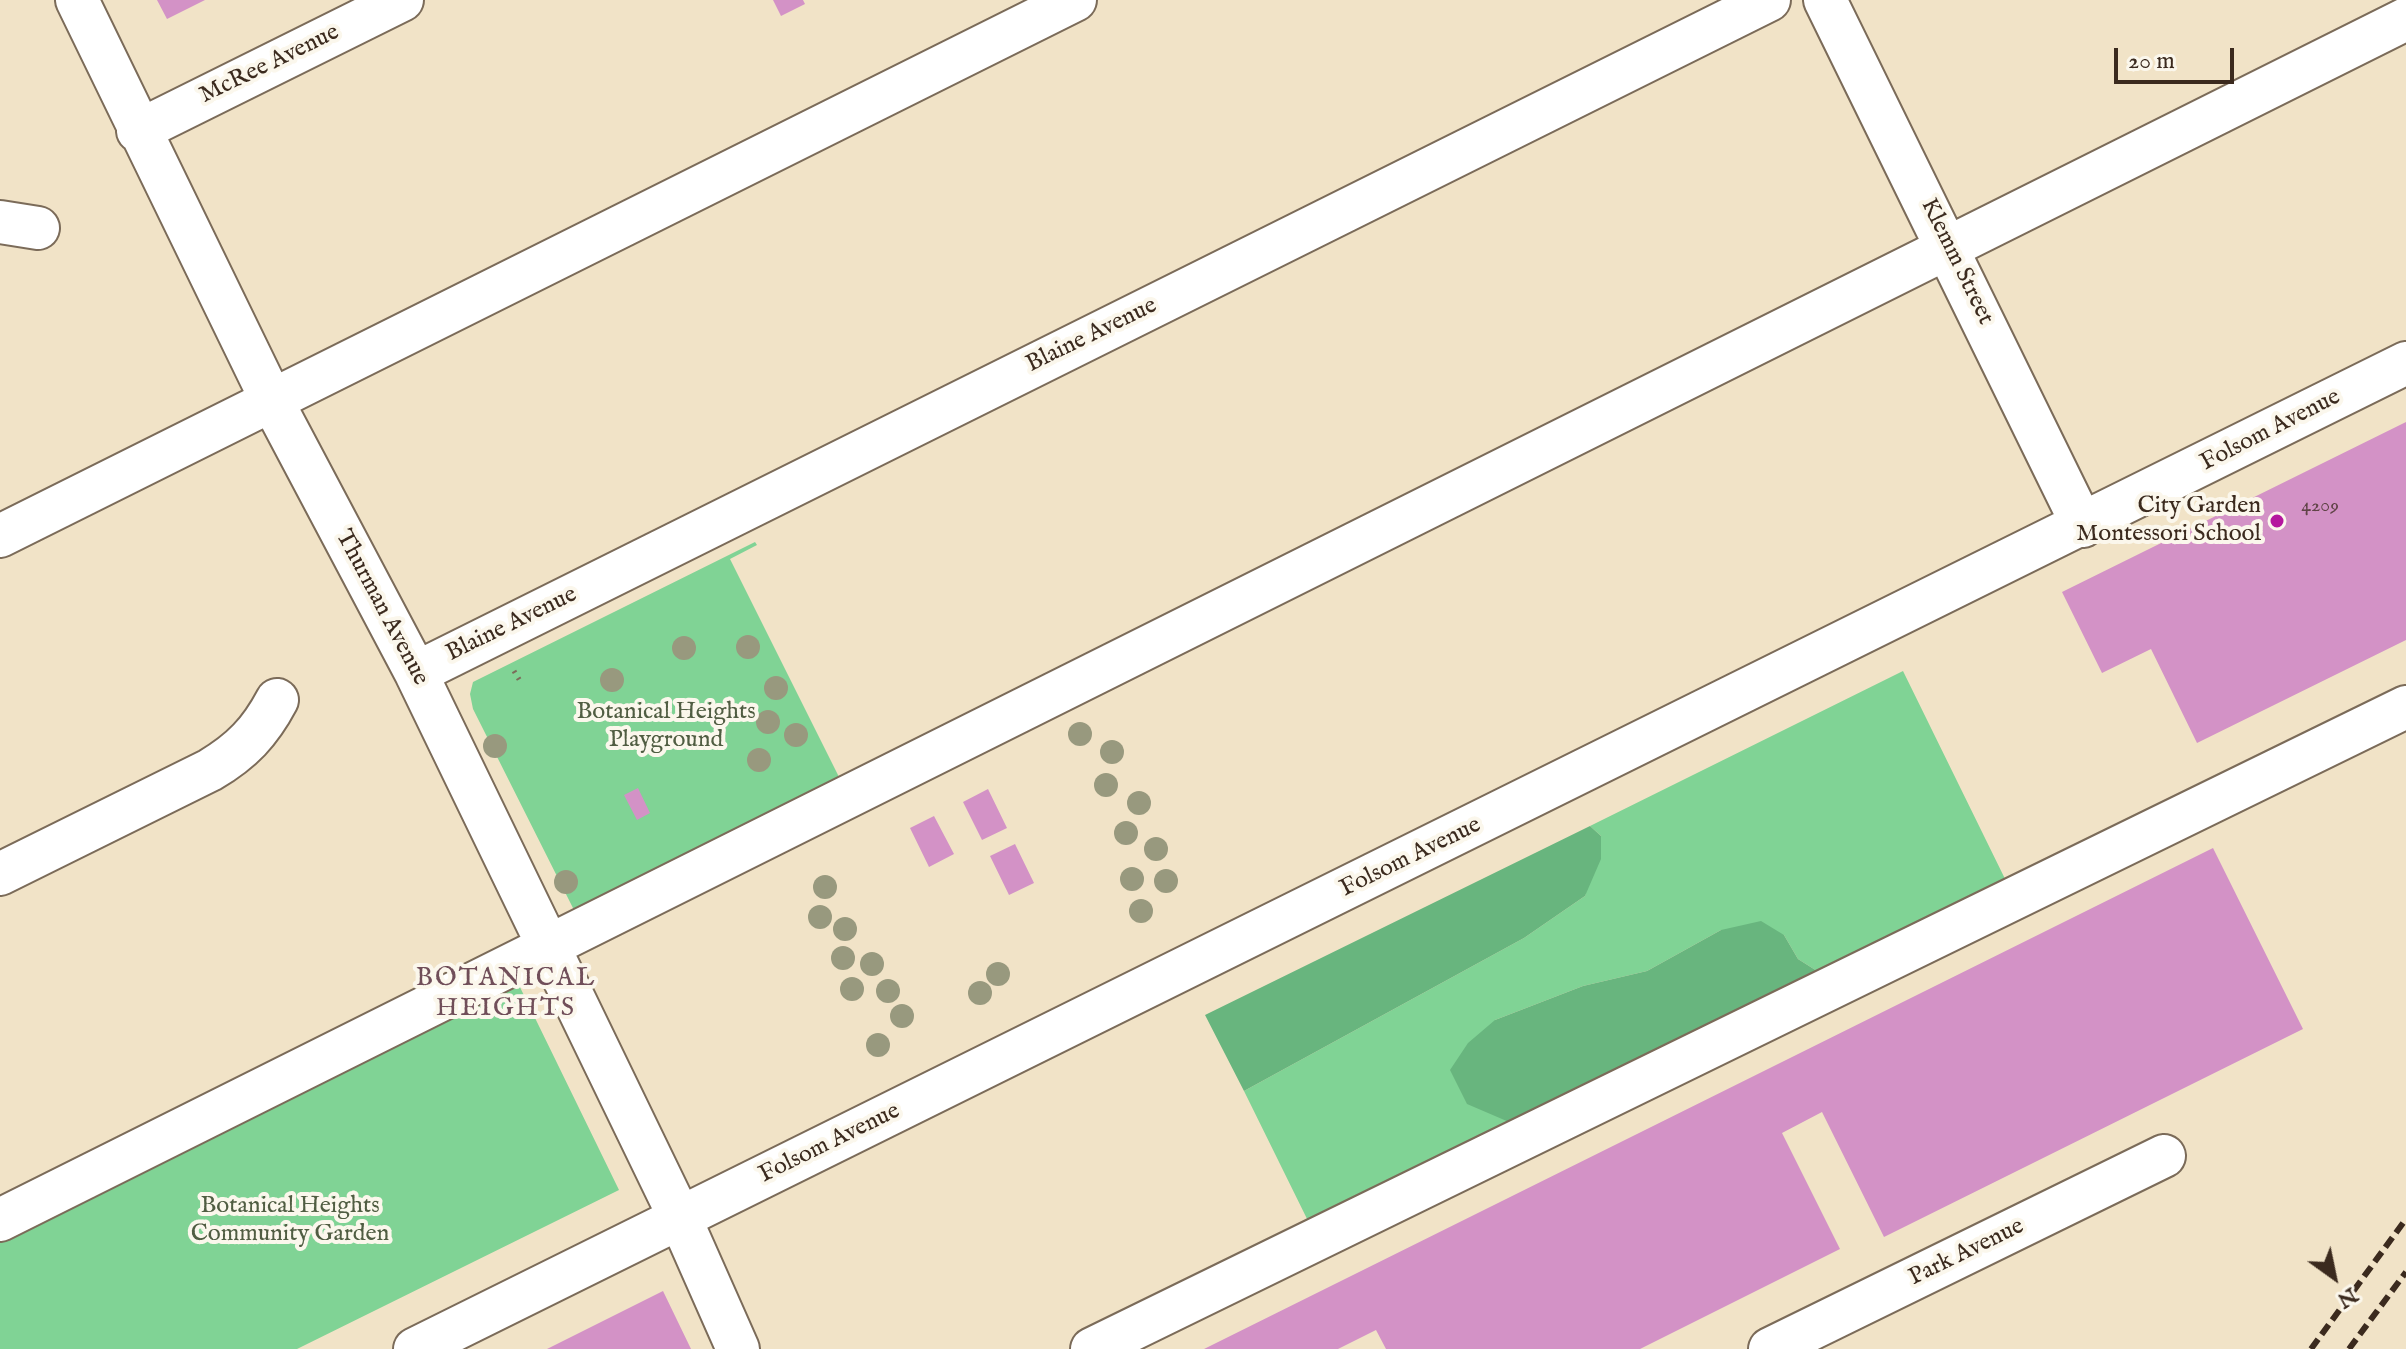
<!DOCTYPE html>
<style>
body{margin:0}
#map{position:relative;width:2406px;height:1349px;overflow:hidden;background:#f1e3c7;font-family:"IM FELL English",serif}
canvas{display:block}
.north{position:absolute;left:2294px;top:1237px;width:80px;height:80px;-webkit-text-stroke:6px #fbf7ec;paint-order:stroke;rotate:147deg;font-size:22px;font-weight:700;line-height:32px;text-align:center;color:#3b2a1e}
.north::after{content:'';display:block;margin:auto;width:28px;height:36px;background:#3b2a1e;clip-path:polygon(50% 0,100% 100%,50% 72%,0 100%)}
.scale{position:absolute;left:2114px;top:48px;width:120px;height:36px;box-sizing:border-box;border:4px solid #3b2a1e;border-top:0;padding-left:10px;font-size:24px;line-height:28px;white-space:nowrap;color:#3b2a1e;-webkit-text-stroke:6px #fbf7ec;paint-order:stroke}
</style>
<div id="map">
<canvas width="2406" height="1349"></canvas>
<div class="north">N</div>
<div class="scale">20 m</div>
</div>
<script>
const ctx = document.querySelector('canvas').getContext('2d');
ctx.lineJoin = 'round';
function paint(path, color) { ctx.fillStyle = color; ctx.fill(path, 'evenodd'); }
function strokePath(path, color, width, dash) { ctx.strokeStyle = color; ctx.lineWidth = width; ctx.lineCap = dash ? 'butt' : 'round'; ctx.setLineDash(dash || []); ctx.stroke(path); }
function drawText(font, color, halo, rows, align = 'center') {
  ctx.font = font + ' "IM FELL English",serif'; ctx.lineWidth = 8; ctx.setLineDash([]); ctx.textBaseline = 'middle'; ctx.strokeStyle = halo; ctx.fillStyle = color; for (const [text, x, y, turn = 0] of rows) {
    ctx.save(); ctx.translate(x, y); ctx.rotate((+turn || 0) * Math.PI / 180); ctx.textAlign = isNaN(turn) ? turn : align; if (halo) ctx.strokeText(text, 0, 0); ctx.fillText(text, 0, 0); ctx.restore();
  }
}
const green = new Path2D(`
 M755,542L757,545L730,559L842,783L576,914L473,709L470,694L473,682Z
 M1903,671L2010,889L1817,971L1798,959L1784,935L1721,930L1647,971L1583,986L1495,1020L1523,1128L1313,1231L1244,1091L1524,938L1585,896L1601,836L1590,826Z
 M516,979L619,1190L297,1349H0V1233Z`);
const forest = new Path2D(`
 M1590,826L1601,836V859L1585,896L1524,938L1244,1091L1205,1015Z
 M1761,921L1784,935L1798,959L1817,971L1523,1128L1467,1104L1450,1070L1468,1043L1495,1020L1583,986L1647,971L1721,930Z`);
const building = new Path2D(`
 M157,0H205L167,19Z
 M773,0H803L805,4L781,16Z
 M2406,422V640L2197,743L2151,649L2102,673L2062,592Z
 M638,788L650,813L637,820L624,795Z
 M988,789L1007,828L982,840L963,802Z
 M934,816L954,854L929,867L910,828Z
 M1015,844L1034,883L1009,895L990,856Z
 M2213,848L2303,1029L1884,1237L1822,1112L1782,1133L1840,1249L1640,1349H1386L1376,1330L1338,1349H1204Z
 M663,1291L691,1349H547Z`);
const path = new Path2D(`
 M514,671L520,681`);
const minor = new Path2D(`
 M77,0L272,401L416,673L680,1218L738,1349
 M1825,0L2083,526
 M138,131L402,0
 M0,222L38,228
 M0,536L1075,0
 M416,673L1769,0
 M0,874L210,770C242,751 260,732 277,700
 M0,1220L2406,19
 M415,1349L2406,363
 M1092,1349L2406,707
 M1770,1349L2164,1156`);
const rail = new Path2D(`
 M2311,1349L2406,1219
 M2349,1349L2406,1272`);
const trees = [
 [748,647],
 [684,648],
 [612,680],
 [776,688],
 [768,722],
 [1080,734],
 [796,735],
 [495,746],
 [1112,752],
 [759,760],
 [1106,785],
 [1139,803],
 [1126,833],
 [1156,849],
 [1132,879],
 [1166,881],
 [566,882],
 [825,887],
 [1141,911],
 [820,917],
 [845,929],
 [843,958],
 [872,964],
 [998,974],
 [852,989],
 [888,991],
 [980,993],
 [902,1016],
 [878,1045]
];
const markers = [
 [2277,521,8,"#b5179e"]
];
const numberNames = [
 ["4209",2320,507]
];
const streetNames = [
 ["McRee Avenue",270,65,-26],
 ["Klemm Street",1956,262,64],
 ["Blaine Avenue",1092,336,-26],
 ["Folsom Avenue",2271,431,-27],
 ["Thurman Avenue",381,608,62],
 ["Blaine Avenue",512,625,-26],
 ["Folsom Avenue",1411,858,-26],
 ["Folsom Avenue",830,1144,-26],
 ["Park Avenue",1967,1253,-26]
];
const poiNames = [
 ["City Garden",2261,507],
 ["Montessori School",2261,535]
];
const parkNames = [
 ["Botanical Heights",666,713],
 ["Playground",666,741],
 ["Botanical Heights",290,1207],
 ["Community Garden",290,1235]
];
const neighbourhoodNames = [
 ["BOTANICAL",506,980],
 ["HEIGHTS",506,1010]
];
paint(green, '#80d395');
paint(forest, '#68b57e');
paint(building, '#d392c6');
strokePath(minor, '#7b6b59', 46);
strokePath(path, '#7b6b59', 5, [2, 6]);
strokePath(minor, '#fff', 42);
strokePath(rail, '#3b2a1e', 6, [12, 6]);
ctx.fillStyle = '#98997e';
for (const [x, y] of trees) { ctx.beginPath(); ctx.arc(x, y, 12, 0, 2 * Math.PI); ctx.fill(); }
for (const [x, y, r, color] of markers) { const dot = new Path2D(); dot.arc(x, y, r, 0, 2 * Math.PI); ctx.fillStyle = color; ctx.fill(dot); strokePath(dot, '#fbf7ec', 3); }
drawText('20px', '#614448', null, numberNames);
drawText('24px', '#3b2a1e', '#fbf7ec', streetNames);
drawText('24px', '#3b2a1e', '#fbf7ec', poiNames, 'right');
drawText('24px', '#505d42', '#fbf7ec', parkNames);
ctx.letterSpacing = '2px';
drawText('26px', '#704e59', '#fbf7ec', neighbourhoodNames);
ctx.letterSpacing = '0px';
</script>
